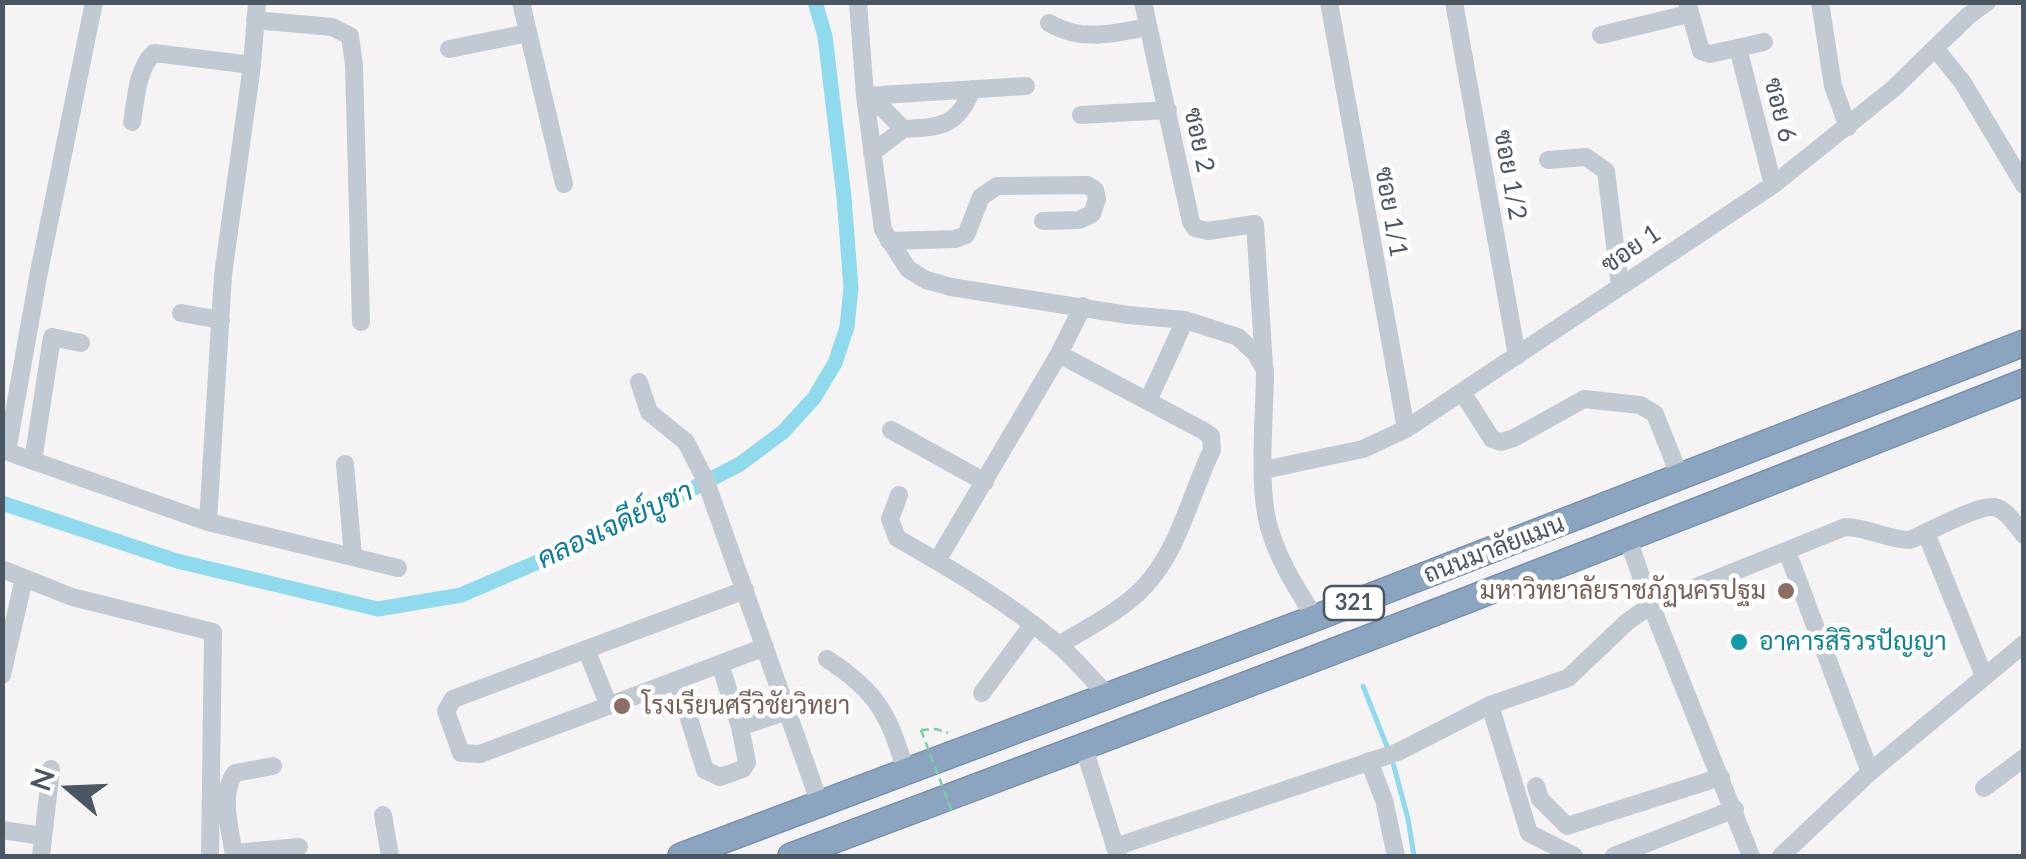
<!DOCTYPE html>
<meta charset="utf-8">
<style>
body{margin:0}
#map{position:relative;width:2026px;height:859px;overflow:hidden;background:#f5f3f3;font-family:Lato,sans-serif}
canvas{display:block}
.frame{position:absolute;inset:0;border:5px solid #4a5661;pointer-events:none}
.north{position:absolute;left:20px;top:739px;width:100px;height:100px;-webkit-text-stroke:8px #fff;paint-order:stroke;rotate:289deg;font-size:28px;font-weight:700;line-height:40px;text-align:center;color:#4a5661}
.north::after{content:'';display:block;margin:auto;width:35px;height:45px;background:#4a5661;clip-path:polygon(50% 0,100% 100%,50% 72%,0 100%)}
</style>
<div id="map">
<canvas width="2026" height="859"></canvas>
<div class="frame"></div>
<div class="north">N</div>
</div>
<script>
const ctx = document.querySelector('canvas').getContext('2d');
ctx.lineJoin = 'round';
function strokePath(path, color, width, dash) { ctx.strokeStyle = color; ctx.lineWidth = width; ctx.lineCap = dash ? 'butt' : 'round'; ctx.setLineDash(dash || []); ctx.stroke(path); }
function drawText(font, color, halo, rows, align = 'center') {
  ctx.font = font + ' Lato,Sarabun,sans-serif'; ctx.lineWidth = 9; ctx.setLineDash([]); ctx.textBaseline = 'middle'; ctx.strokeStyle = halo; ctx.fillStyle = color; for (const [text, x, y, turn = 0] of rows) {
    ctx.save(); ctx.translate(x, y); ctx.rotate((+turn || 0) * Math.PI / 180); ctx.textAlign = isNaN(turn) ? turn : align; if (halo) ctx.strokeText(text, 0, 0); ctx.fillText(text, 0, 0); ctx.restore();
  }
}
const stream = new Path2D(`
 M1363,686L1388,749
 M1392,759L1408,819L1414,856`);
const canal = new Path2D(`
 M2,503L177,561L378,609L461,595L617,528L740,464L783,432L814,398L835,363L847,327L851,288L844,197L825,36L815,2`);
const path = new Path2D(`
 M921,730L936,729L948,733`);
const minor = new Path2D(`
 M521,2L564,184
 M858,2L865,96L883,230L908,269L926,280L951,287L1128,315L1185,320L1238,337L1256,354L1265,370C1265,415 1257,485 1269,527C1278,560 1297,589 1315,618
 M1143,2L1191,222L1195,228L1208,231L1255,224L1264,366
 M1329,2L1406,429
 M1454,2L1517,356
 M1687,2L1701,51L1710,54L1764,42
 M1820,2L1833,86L1848,127
 M255,20L332,27L350,36L354,65L361,322
 M1049,23C1081,42 1112,34 1148,27
 M1601,35L1688,14
 M1738,48L1773,185
 M1935,48L1963,83L2024,185
 M449,49L528,33
 M865,96L1026,86
 M872,97L903,129C940,127 958,127 972,89
 M1081,115L1168,110
 M132,122C136,100 137,68 154,53L252,65
 M872,153L903,129
 M1548,160L1586,157L1606,171L1620,286
 M889,241L955,239L966,235L981,197L997,186L1087,185L1095,190L1097,199L1092,214L1079,220L1043,221
 M181,313L221,320
 M1059,354L1202,430L1211,436L1212,450C1190,495 1179,551 1143,588C1121,611 1087,628 1059,645
 M639,382L649,412L686,442L705,479L820,804
 M1462,392L1492,439L1501,442L1514,438L1584,399L1640,405L1655,414L1680,477
 M1148,401L1185,320
 M891,430L985,482
 M2,450L208,522L398,568
 M7,452L38,277L94,2
 M33,461L52,337L81,343
 M345,464L353,556
 M1264,470L1363,449L1406,429L1773,185L1893,89L1968,16L1987,2
 M899,495L890,519L897,538C951,569 1006,601 1054,641C1074,657 1090,678 1109,696
 M208,522L223,275L252,65L257,2
 M1926,533L1984,676
 M1628,539L1651,605L1751,856
 M1787,551L1870,772
 M937,561L1059,354L1083,306
 M2,569L72,597L213,632L210,856
 M745,590L453,699L446,711L461,753L480,754L765,647
 M586,649L609,706
 M827,659C878,692 889,715 906,772
 M2,675L24,578
 M677,680L705,770L720,777L743,769L747,762L740,727L720,664
 M982,693L1033,624
 M1490,705L1529,833L1574,856
 M740,727L787,711
 M1084,748L1118,856
 M1369,761L1384,800L1396,856
 M1536,786L1540,799L1567,826L1721,777
 M1984,788L2024,758
 M383,815L390,856
 M2,830L43,836
 M1115,847L1398,752L1490,705L1568,678L1627,622L1651,605L1845,527C1868,527 1887,540 1910,540C1929,532 1976,505 1994,507C2007,509 2016,526 2024,535
 M234,853L299,847
 M41,856L51,769
 M234,856C231,832 219,794 235,773L273,766
 M1614,856L1735,809
 M1781,856L1870,772L2024,644`);
const highway = new Path2D(`
 M681,856L1315,618L2024,343
 M791,856C1203,703 1614,545 2024,382`);
const pathBridge = new Path2D(`
 M921,730L953,814`);
const markers = [
 [1786,591,10,"#8d6e63"],
 [1739,642,10,"#0f9aa8"],
 [622,706,10,"#8d6e63"]
];
const shields = [
 [1354,603,60]
];
const shieldNames = [
 ["321",1354,603]
];
const streetNames = [
 ["ซอย 6",1780,110,76],
 ["ซอย 2",1199,140,78],
 ["ซอย 1/2",1510,175,80],
 ["ซอย 1/1",1391,212,80],
 ["ซอย 1",1631,249,-34],
 ["ถนนมาลัยแมน",1494,549,-21]
];
const educationNames = [
 ["มหาวิทยาลัยราชภัฏนครปฐม",1766,591],
 ["โรงเรียนศรีวิชัยวิทยา",642,706,"left"]
];
const cultureNames = [
 ["อาคารสิริวรปัญญา",1759,642]
];
const waterNames = [
 ["คลองเจดีย์บูชา",615,525,-25]
];
strokePath(stream, '#90daee', 5);
strokePath(canal, '#90daee', 15);
strokePath(highway, '#7690ad', 28);
strokePath(path, '#7ad0a6', 2.5, [8, 5]);
strokePath(minor, '#c1cad2', 18);
strokePath(highway, '#8ba5c1', 25);
strokePath(pathBridge, '#7ad0a6', 2.5, [8, 5]);
for (const [x, y, r, color] of markers) { const dot = new Path2D(); dot.arc(x, y, r, 0, 2 * Math.PI); ctx.fillStyle = color; ctx.fill(dot); strokePath(dot, '#fff', 4); }
for (const [x, y, w] of shields) { const box = new Path2D(); box.roundRect(x - w / 2, y - 17, w, 34, 8); ctx.fillStyle = '#fff'; ctx.fill(box); strokePath(box, '#4a5661', 2.5); }
drawText('bold 22px', '#4a5661', null, shieldNames);
drawText('25px', '#4a5661', '#fff', streetNames);
drawText('25px', '#785e54', '#fff', educationNames, 'right');
drawText('25px', '#0d838f', '#fff', cultureNames, 'left');
drawText('italic 28px', '#0c7c9b', '#fff', waterNames);
</script>
